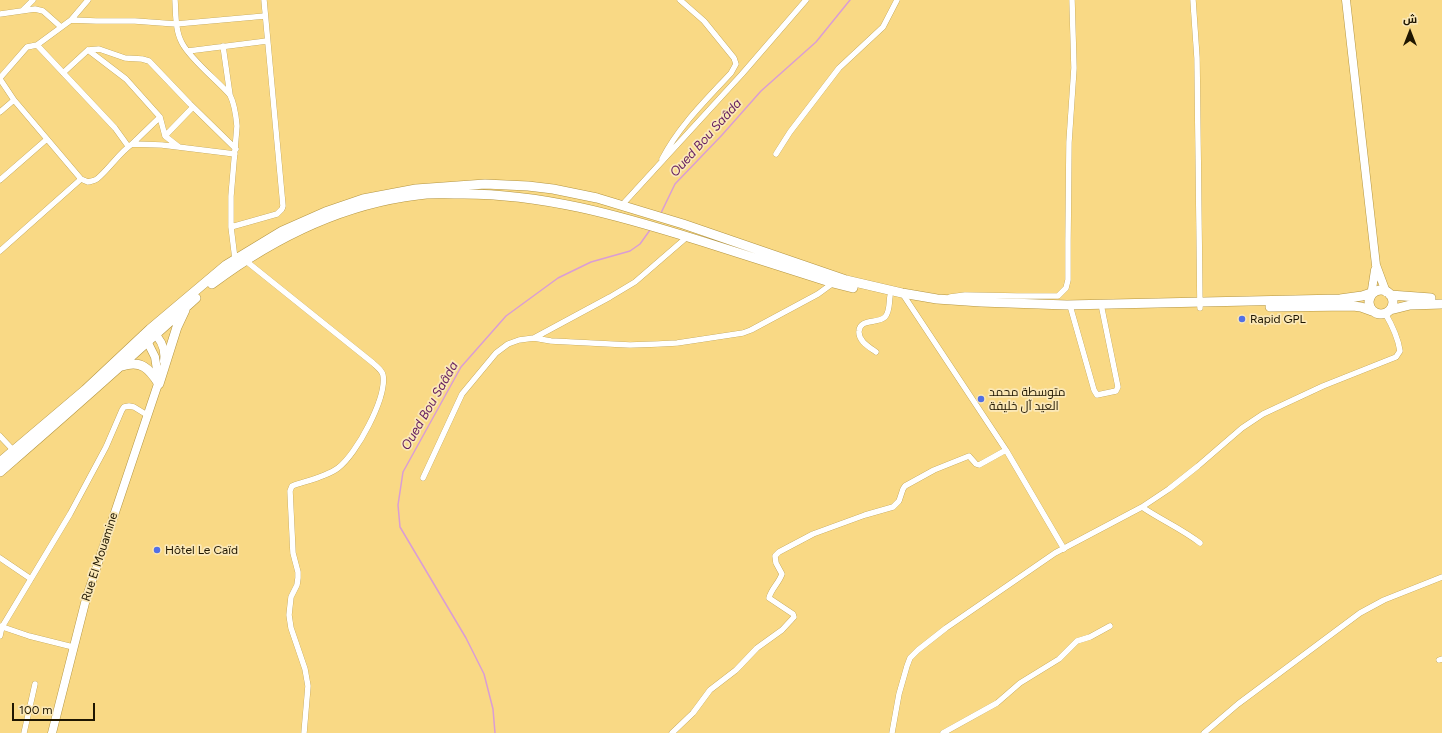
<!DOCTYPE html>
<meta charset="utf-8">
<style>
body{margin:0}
#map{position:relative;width:1442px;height:733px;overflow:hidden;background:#f9d985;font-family:Figtree,Cairo,sans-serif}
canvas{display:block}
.north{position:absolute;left:1390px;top:12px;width:40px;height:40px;-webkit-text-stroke:3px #fbe8b7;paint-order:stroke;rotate:0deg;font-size:11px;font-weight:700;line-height:16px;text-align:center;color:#1f1600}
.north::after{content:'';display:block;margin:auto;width:14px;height:18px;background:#1f1600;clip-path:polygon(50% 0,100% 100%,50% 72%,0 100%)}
.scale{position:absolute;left:12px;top:703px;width:83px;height:18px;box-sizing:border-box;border:2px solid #1f1600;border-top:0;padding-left:5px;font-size:12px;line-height:14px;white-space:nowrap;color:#1f1600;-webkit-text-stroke:3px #fbe8b7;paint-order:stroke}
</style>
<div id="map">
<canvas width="1442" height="733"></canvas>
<div class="north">ش</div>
<div class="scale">100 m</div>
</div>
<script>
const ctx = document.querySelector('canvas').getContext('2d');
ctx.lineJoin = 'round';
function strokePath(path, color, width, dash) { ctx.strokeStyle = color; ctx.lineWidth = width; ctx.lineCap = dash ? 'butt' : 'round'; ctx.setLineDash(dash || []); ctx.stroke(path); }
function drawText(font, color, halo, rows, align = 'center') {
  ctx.font = font + ' Figtree,Cairo,sans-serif'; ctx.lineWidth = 3.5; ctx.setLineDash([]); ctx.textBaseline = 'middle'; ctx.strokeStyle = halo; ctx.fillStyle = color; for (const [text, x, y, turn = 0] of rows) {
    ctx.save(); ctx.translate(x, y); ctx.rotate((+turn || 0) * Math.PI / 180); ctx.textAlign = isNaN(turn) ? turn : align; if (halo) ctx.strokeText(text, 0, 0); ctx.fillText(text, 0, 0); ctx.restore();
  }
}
const stream = new Path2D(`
 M661,213L675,184L722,135L761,91L816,42L850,0
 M495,733L493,709L484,674L466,638L400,527L398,505L403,472L461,367L506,316L558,278L591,262L630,251L640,244L650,230`);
const minor = new Path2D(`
 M175,0C176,14 175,30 182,43C191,60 217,80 230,95C235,105 236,115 237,126L231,196V227L235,259
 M1193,0L1197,58L1200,308
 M23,10L33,0
 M0,14L35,9L43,11L61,27
 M71,20L96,21H135L176,24L265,16
 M37,45L115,128L128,146
 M223,46L230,95
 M88,50L126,79L160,117L165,136L179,147
 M188,51L267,41
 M63,73L88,50L99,49L125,58L142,59L149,61L190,104L236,149
 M0,78L27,47L37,45L71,20L88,0
 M0,79L14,100L81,179L0,251
 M0,112L14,100
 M165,136L193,107
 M132,144L160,117
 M776,154L790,132L839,68L883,27L897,0
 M662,159C679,126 706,100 731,73L736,64L734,58L704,21L680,0
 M81,179L88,182C91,181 94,181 97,179C110,168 119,153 132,144L162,145L235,154
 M0,180L47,139
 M622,205L742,74L806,0
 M231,227L277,214L282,209L283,206L264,0
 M246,261L373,363C377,367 382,370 383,375C387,398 356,455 338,468C326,477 306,481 292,486L290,491L293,553L298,572V578L297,585L291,597L289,615L291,628L305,669L308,686L304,733
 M902,293L1006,450L1064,549
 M950,297L965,295L1017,296H1058L1066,288L1068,280V240L1069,142L1074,68L1072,0
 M1071,309L1094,390L1097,395L1116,391L1118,387L1102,309
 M534,338L610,297L635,282L687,237
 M876,352C869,347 858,341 859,331C860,318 878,324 885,317C890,312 889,302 890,296
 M0,436L13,450
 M423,478L462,394L496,353L508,344L519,340L534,338L551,341L630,345L658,344L677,343L743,333L751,330L818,294L833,283
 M1142,507L1169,489L1198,466L1242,428L1263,414L1323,386L1396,357L1400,351C1398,337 1392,325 1385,313
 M0,558L31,579
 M0,626L29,636L73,647
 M0,636L2,627L70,514L106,447L122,410L124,407L129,406L134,407L147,415
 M1439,660L1442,659
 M24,733L35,684
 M672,733L693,713L710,690L736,670L757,648L782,630L794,617L793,614L769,598C771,589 779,583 782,574L776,563L775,556L779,552L813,534L865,515L893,507L899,501L903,489L905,486L934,470L969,456L976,464L979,465L1006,450
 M892,733L899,694L907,666L910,658L918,650L946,628L1055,553L1142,507C1161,520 1182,529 1200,543
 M943,733L997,703L1020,683L1059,659L1077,641L1090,637L1110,626
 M1204,733L1238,704L1360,613L1384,600L1442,577`);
const secondary = new Path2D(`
 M1346,0L1376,265L1386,292
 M1371,296L1375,270
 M152,331C161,339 166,348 164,361
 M145,337L155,357L159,383
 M52,733L86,599L160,378`);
const primary = new Path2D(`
 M212,284C272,239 342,204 418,195C430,193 442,194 454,194C539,192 621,216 701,241C745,255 789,269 833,283L853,288
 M1369 302a12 12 0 1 1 24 0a12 12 0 1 1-24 0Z
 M1390,295L1431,298
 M1270,307L1353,306L1361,307L1372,311
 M1390,310L1410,305L1442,304
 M122,366C141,360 149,368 159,384
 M159,384L177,327L185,310
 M0,462L85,390L150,329L226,265L282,231L325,212L363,199L416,189L485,184L528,186L553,189L597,198L683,224L846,280L902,293L937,299L981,302L1067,305L1340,299L1362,296L1374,292
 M0,472C66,415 131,357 196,298`);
const markers = [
 [1242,319,4,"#5270e5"],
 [981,399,4,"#5270e5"],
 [157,550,4,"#5270e5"]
];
const poiNames = [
 ["Rapid GPL",1250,319],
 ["متوسطة محمد",989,392],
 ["العيد آل خليفة",989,406],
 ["Hôtel Le Caïd",165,550]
];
const streetNames = [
 ["Rue El Mouamine",100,557,-72]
];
const waterNames = [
 ["Oued Bou Saâda",706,138,-48],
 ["Oued Bou Saâda",430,406,-60]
];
strokePath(stream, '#da9dd5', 1.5);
strokePath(minor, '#b49540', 6);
strokePath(secondary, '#b49540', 9);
strokePath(primary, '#b49540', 10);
strokePath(minor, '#fff', 5.5);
strokePath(secondary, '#fff', 8);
strokePath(primary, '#fff', 9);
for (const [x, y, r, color] of markers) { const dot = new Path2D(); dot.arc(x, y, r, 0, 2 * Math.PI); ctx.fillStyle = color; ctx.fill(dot); strokePath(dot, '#fbe8b7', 1.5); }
drawText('12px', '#1f1600', '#fbe8b7', poiNames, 'left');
drawText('12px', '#1f1600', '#fbe8b7', streetNames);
drawText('italic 13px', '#631c60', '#fbe8b7', waterNames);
</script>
